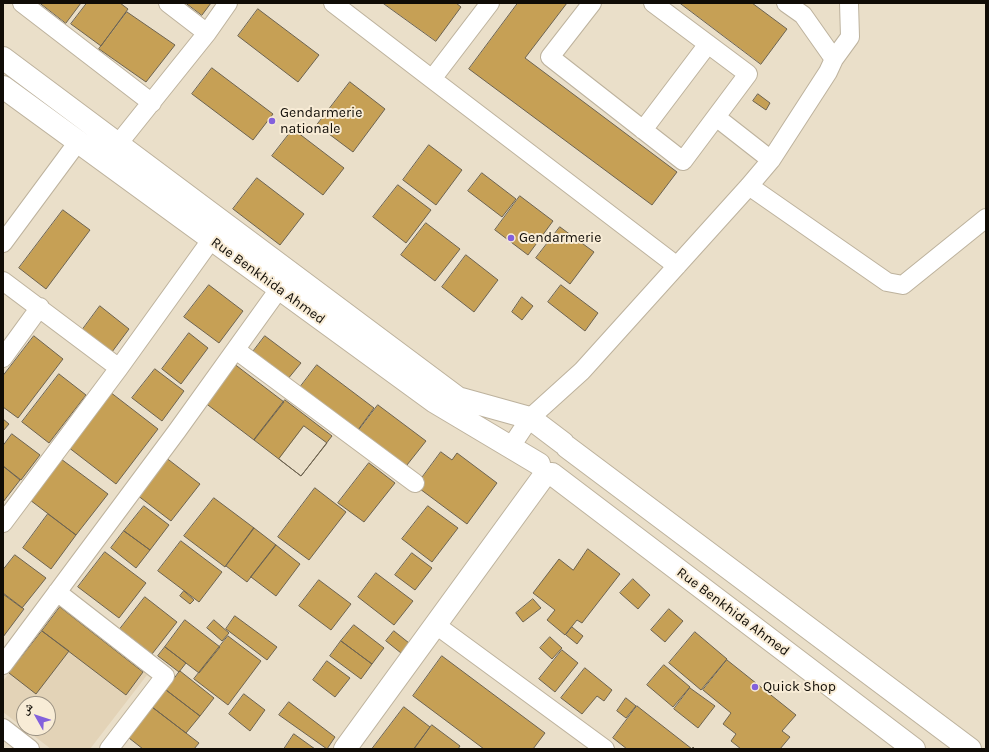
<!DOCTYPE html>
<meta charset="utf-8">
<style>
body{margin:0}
#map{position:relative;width:989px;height:752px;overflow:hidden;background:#eadfc9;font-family:Karla,"Noto Naskh Arabic",sans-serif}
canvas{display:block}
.frame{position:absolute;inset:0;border:4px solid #100c06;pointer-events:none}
.north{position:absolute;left:16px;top:696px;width:40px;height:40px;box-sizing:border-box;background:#f8ecd6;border:1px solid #9b9283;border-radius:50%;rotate:309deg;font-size:11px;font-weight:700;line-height:16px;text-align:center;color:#100c06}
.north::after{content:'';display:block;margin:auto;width:14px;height:18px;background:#8361dc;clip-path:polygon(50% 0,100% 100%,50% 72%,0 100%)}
</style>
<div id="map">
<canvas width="989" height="752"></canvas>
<div class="frame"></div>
<div class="north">ش</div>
</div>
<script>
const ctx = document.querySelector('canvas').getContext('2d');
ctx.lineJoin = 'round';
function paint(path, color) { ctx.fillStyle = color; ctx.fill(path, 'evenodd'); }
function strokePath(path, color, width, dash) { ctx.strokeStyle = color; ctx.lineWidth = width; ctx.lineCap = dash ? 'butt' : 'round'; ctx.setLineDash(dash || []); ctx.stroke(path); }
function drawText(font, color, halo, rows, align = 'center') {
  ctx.font = font + ' Karla,sans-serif'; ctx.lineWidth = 4; ctx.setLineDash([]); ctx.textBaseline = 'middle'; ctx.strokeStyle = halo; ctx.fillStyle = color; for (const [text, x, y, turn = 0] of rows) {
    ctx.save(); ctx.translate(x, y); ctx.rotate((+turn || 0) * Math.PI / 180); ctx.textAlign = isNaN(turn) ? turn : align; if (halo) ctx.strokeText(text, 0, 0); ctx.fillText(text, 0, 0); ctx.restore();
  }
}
const built = new Path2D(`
 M60,607L147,675L90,749H51L3,712V681ZM24,704H48V728H24Z`);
const building = new Path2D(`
 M40,3H81L66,23Z
 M87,3H120L128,9L101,46L71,24Z
 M186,3H211L202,15Z
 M383,3H456L461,7L436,41Z
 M518,3H567L525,58L677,172L652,205L469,69Z
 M680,3H752L787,29L761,64Z
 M258,9L319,55L298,82L238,36Z
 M127,12L175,45L146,82L99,49Z
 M212,68L273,114L253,140L192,94Z
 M350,82L385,109L353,152L317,125Z
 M758,94L770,103L766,110L753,101Z
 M293,129L344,168L323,195L272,156Z
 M429,145L462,170L436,205L403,180Z
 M482,173L516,199L502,217L468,191Z
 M257,178L304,214L280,245L233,209Z
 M398,185L431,210L406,243L373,217Z
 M520,196L553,221L528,255L495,230Z
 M63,210L90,230L46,289L19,268Z
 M426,223L460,249L435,281L401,255Z
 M560,227L594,252L570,284L536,258Z
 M466,255L498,280L474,312L442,287Z
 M209,285L243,311L219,343L184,317Z
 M561,285L598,313L585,331L548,302Z
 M522,297L533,306L522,320L512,312Z
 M100,306L129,329L109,356L80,333Z
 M189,333L208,348L181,384L162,369Z
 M34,336L63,359L18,418L3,407V376Z
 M265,336L301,363L287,380L252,353Z
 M233,363L284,402L254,440L204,402Z
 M317,365L374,408L355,434L298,390Z
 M155,369L184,391L162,421L132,398Z
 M59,374L86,395L49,443L22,422Z
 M110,392L158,429L116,484L68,447Z
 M285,400L332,436L301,476L254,440Z
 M378,405L426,441L403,470L356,434Z
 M3,419L9,424L3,431Z
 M304,426L327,443L301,476L279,459Z
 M12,434L40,455L21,480L3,466V446Z
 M441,452L452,460L457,453L497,483L467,524L416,486Z
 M165,457L200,484L171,521L137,495Z
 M61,459L108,494L76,535L30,500Z
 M369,463L395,483L364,522L338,503Z
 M3,466L20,480L3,502Z
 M315,488L346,512L309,560L278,537Z
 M214,498L254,528L225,567L184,536Z
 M144,506L169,525L150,550L124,531Z
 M428,506L458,528L432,562L402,539Z
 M48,514L76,535L51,569L23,548Z
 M254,528L276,545L247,582L226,566Z
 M124,531L150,550L136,568L111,548Z
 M181,541L222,572L199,602L158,571Z
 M276,545L300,564L276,596L251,577Z
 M588,549L620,574L582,623L577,620L565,635L547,620L555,610L533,593L559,559L573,570Z
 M105,552L146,583L119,618L78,587Z
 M412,553L432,568L415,590L395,575Z
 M15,555L46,578L22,608L3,594V570Z
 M376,573L413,601L394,625L358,597Z
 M633,579L650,595L638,609L620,593Z
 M319,580L351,604L331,630L299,606Z
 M184,591L194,600L190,604L180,596Z
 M3,593L24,609L3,637Z
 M145,597L177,622L152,654L120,629Z
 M533,599L541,608L523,622L516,613Z
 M60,607L143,672L126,695L42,631Z
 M669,609L683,621L665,642L651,630Z
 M235,616L277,647L267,660L226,629Z
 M185,620L220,647L199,673L165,647Z
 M214,620L229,633L222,641L207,628Z
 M354,625L384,648L372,664L341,641Z
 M572,627L583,636L577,644L566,635Z
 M42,631L69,651L36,694L9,673Z
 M394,631L409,643L401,653L386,641Z
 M695,632L727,659L701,690L669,663Z
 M228,636L261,661L228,705L194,679Z
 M550,637L562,648L552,659L540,648Z
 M341,641L372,664L361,679L330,656Z
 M165,647L186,663L179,672L158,656Z
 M562,650L578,663L555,692L539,679Z
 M442,656L545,733L533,749H484L413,696Z
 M727,660L796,715L782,731L790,737L780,749H741L731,741L736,734L723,724L731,713L703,690Z
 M327,661L350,678L335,697L313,680Z
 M664,665L690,687L673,707L647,685Z
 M585,668L612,690L604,701L597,696L582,714L561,698Z
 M180,671L214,698L200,716L166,690Z
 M690,688L715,706L698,728L674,709Z
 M166,690L200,716L186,733L152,707Z
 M244,694L265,710L250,731L229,714Z
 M626,698L636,706L626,718L617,711Z
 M289,702L335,737L327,749L279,715Z
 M637,706L692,749L693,747L695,749H627L613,738Z
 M152,707L199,743L194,749H143L129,738Z
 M404,707L430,727L414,749H372Z
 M432,725L460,746L458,749H414Z
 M294,734L315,749H284Z`);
const minor = new Path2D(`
 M22,3L152,103
 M168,3L207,33
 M333,3L432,79
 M490,3L432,79L677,266
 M592,3L550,57L683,161L748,74L653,3
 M786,3L803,15L834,59
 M716,117L771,160
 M643,130L708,44
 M118,144L207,33L228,3
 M749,186L887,282L903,285L986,218
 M3,243L77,143
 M3,281L119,368
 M236,350L415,483
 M3,358L40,307
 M510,448L530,418L582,371L749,186L771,160L828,72L834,59L850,37L849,3
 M3,523L119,368L211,240
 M57,592L165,676L109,749
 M436,625L605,749
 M3,665L177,431L279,289
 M3,728L30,749`);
const tertiary = new Path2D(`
 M345,749L546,473`);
const secondary = new Path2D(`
 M3,58L458,398L530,418L563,443
 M3,87L435,402L539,464
 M567,447L970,749
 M552,474L914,749`);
const markers = [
 [272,121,4,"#8361dc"],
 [511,238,4,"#8361dc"],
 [755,687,4,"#8361dc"]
];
const poiNames = [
 ["Gendarmerie",280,113],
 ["nationale",280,129],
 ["Gendarmerie",519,238],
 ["Quick Shop",763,687]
];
const streetNames = [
 ["Rue Benkhida Ahmed",268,281,36],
 ["Rue Benkhida Ahmed",733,612,37]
];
paint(built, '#e3d3b7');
paint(building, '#c6a055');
strokePath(building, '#6d6350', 1);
strokePath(minor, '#bdb29d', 20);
strokePath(tertiary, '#bdb29d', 24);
strokePath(secondary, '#bdb29d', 24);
strokePath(minor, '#fff', 18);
strokePath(tertiary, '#fff', 22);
strokePath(secondary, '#fff', 22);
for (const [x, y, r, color] of markers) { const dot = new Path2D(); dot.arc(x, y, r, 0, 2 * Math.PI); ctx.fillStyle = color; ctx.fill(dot); strokePath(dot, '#f8ecd6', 1.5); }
drawText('14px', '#100c06', '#f8ecd6', poiNames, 'left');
drawText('14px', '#100c06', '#f8ecd6', streetNames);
</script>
